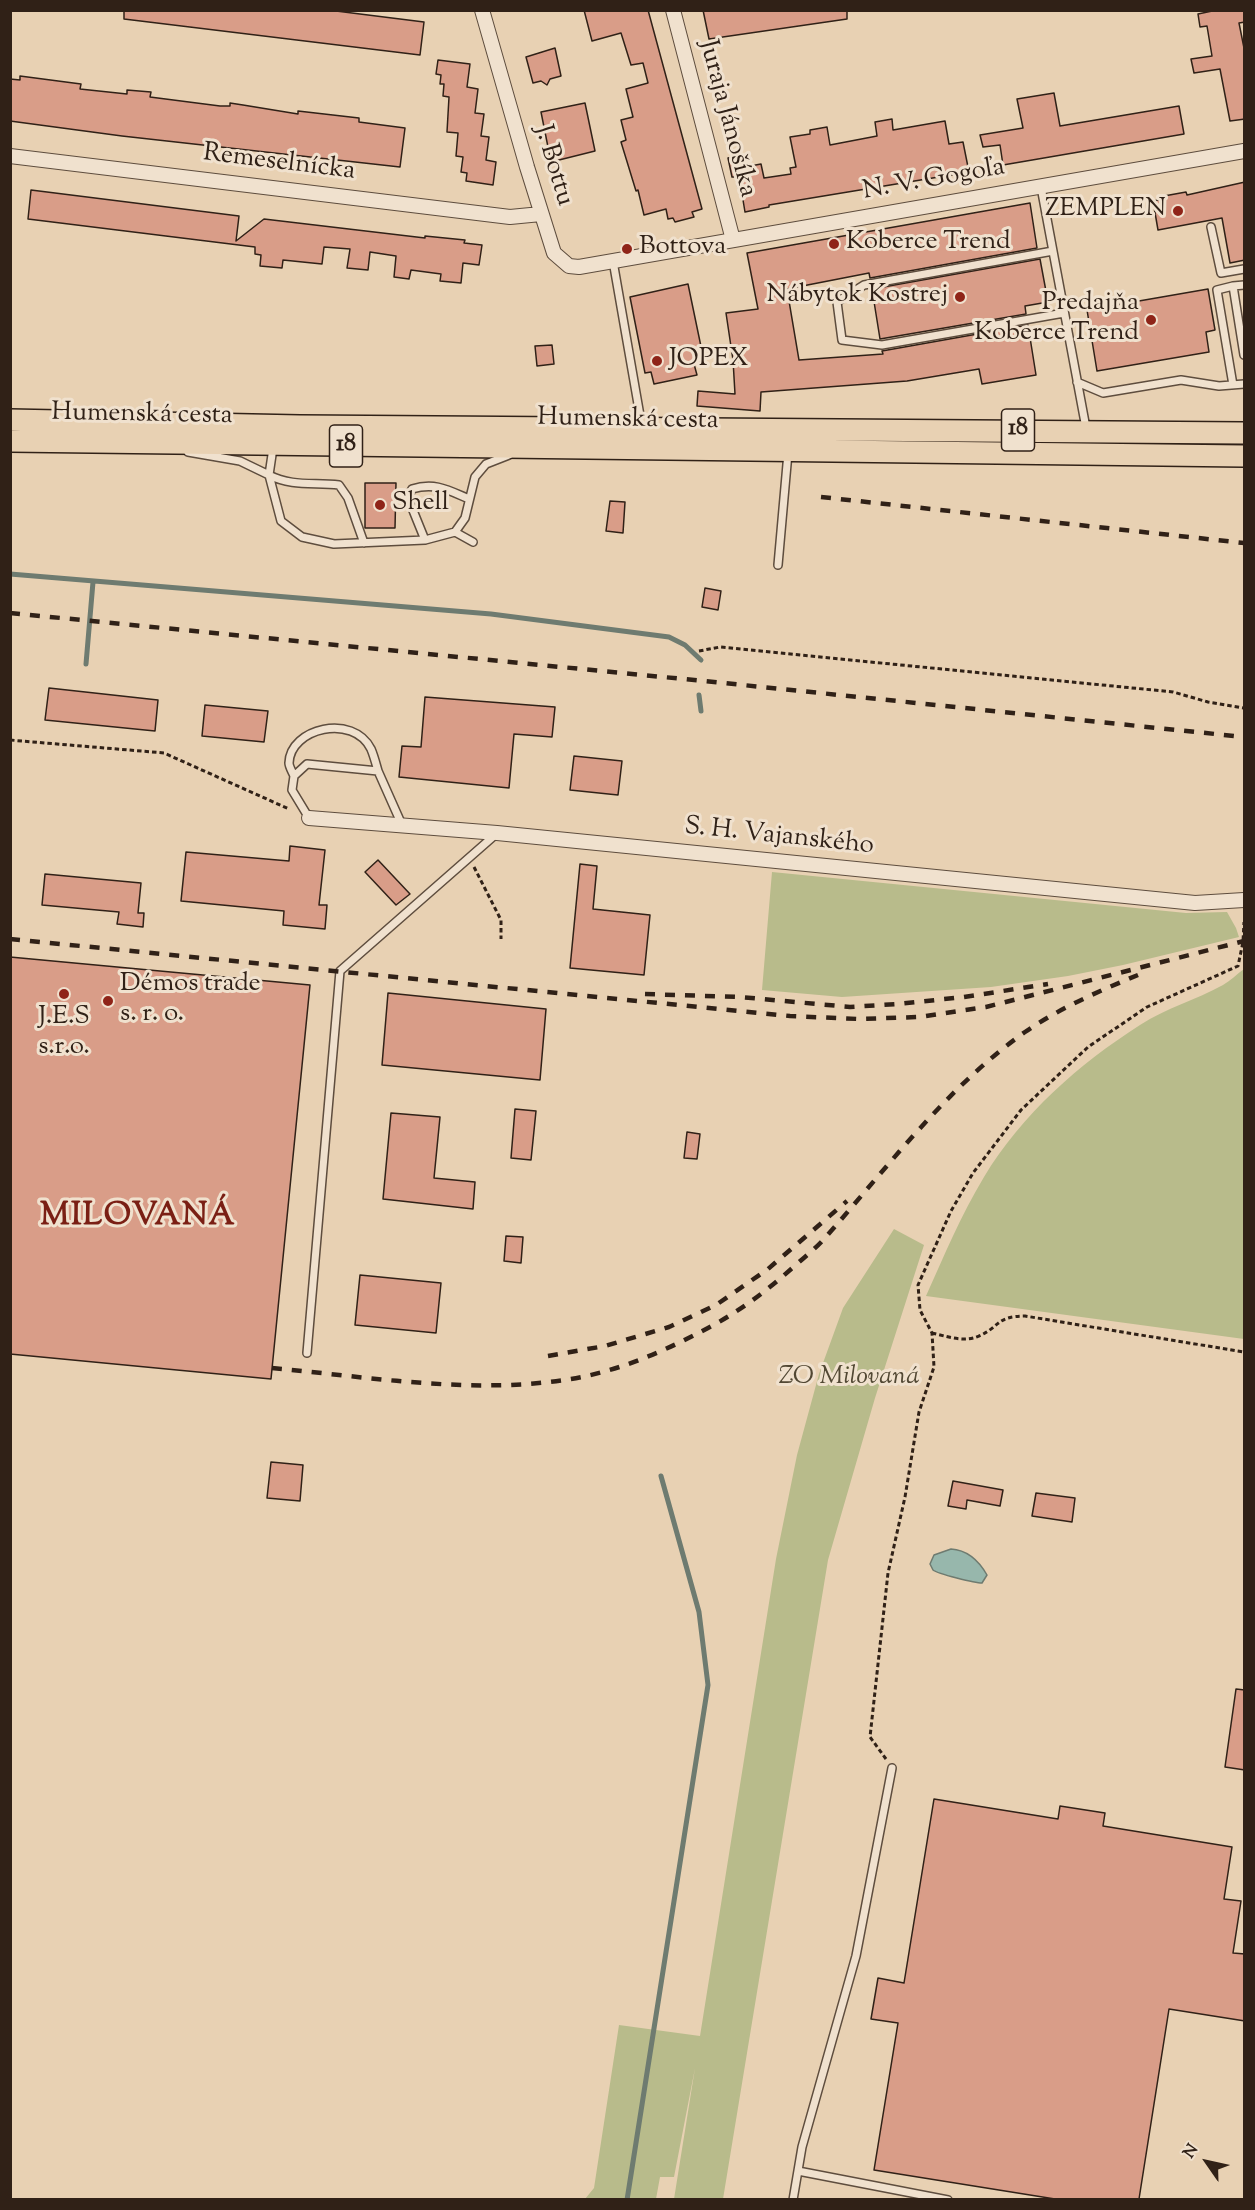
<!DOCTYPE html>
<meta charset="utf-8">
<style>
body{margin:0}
#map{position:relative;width:1255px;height:2210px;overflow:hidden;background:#e8d1b3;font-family:"Sorts Mill Goudy",serif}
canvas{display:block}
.frame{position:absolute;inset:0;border:12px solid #302117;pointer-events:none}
.north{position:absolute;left:1177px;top:2132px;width:60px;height:60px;-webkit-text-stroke:4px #f0e1ce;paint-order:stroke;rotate:304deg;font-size:16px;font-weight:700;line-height:24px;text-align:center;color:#302117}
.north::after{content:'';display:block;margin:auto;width:21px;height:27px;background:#302117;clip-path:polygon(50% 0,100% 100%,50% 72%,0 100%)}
</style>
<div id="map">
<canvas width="1255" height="2210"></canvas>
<div class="frame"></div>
<div class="north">N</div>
</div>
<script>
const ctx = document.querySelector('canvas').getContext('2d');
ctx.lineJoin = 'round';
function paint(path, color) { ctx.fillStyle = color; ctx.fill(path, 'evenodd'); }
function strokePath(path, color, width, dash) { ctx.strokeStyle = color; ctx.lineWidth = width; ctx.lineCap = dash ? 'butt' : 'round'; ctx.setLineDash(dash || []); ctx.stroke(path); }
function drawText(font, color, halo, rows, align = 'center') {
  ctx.font = font + ' "Sorts Mill Goudy",serif'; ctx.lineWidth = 6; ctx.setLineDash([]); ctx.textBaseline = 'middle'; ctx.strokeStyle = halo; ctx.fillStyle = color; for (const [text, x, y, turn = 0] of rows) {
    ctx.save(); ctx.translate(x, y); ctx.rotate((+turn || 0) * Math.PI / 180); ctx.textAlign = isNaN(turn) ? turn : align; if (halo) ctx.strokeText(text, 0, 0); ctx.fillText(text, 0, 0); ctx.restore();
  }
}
const green = new Path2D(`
 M772,872L1186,913L1227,912L1236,928L1239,937L1123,965L1068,976L991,987L842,997L762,990Z
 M1244,969V1339L926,1296C944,1256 961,1215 984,1177C1022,1114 1079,1064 1140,1025C1166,1008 1196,1000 1223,985C1230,981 1237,974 1244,969Z
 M894,1229L924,1245L875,1398L828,1560L723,2199H674L695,2068L674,2177H660L656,2199H585L594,2188L619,2025L700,2036L776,1559L797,1455L819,1374L843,1308Z`);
const water = new Path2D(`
 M951,1549C967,1550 979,1561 987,1575L982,1583C975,1583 938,1574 933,1570L930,1564L934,1555Z`);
const stream = new Path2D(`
 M10,574L491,614L669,637L685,645L701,660
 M86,664L93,582
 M699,695L701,711
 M627,2200L708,1685L699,1612L661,1476`);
const building = new Path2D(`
 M124,10H328L424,22L420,55L124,19Z
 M584,10H648L702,209L692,212L694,217L675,222L673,218L668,219L666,209L644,215L638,190L636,191L621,142L626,140L621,120L633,117L626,89L648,83L643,63L631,65L621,33L592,41Z
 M703,10H847V19L709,39Z
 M1217,10H1245V22L1239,23L1245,53V119L1230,121L1220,69L1194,73L1191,59L1212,56L1207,26L1200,27L1198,14Z
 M555,48L561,76L550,79L547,85L541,81L533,83L526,57Z
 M438,60L470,64L467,87L478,89L475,113L484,114L481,136L489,137L486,160L496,162L493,185L466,181L467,173L461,172L463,157L456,156L458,133L447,132L449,97L443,96L444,84H440L441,75L436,74Z
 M20,76L81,84L80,89L127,94V90L151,92L150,97L220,106H230V103L243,105L298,114V111L359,118V122L405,128L400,167L122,136L10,121V79L20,80Z
 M1054,93L1060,126L1179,106L1184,134L1003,165L1000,145L983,147L980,135L1023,128L1017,99Z
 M585,103L595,151L551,162L541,112Z
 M892,119L893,130L945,121L949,144L963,142L969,172L769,205V207L745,212L741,188L738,189L736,177H732L728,158L742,155L745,167L761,164L764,178L791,174L790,168L796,167L790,137L810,134V130L827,127L830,145L877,136L875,122Z
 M1245,182V260L1230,263L1222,218L1158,230L1153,201L1164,199V196L1186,192L1187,195Z
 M31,190L239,216L236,241L264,219L425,238V236L465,240L464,243L482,245L479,265L463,263L461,283L440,281L441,274L411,270L409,279L394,277L396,256L370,252L368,270L347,268L350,249L324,247L322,264L283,260L282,268L260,266L261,255L255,254V247L28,219Z
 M1030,203L1037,248L870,278L869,273L787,289L799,360L883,354L882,351L1028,325L1036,375L982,384L979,369L907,381L761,392L760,411L697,406L698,391L735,394L733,360L726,313L758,309L747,253Z
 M1040,259L1048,302L1025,306L1026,314L880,339L872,289Z
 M688,284L704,361L694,364L697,375L654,384L651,372L645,373L630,297Z
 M1208,289L1215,330L1206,332L1209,352L1097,371L1087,310Z
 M552,345L554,364L537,366L535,346Z
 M365,483H396L395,528H365Z
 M610,501L625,502L623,533L606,531Z
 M705,588L721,591L718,610L702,607Z
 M49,688L158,700L155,731L45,720Z
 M425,697L555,707L552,737L514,734L509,788L399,777L402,746L421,747Z
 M205,705L268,711L264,742L202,736Z
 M574,756L622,761L618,795L570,790Z
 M290,846L325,850L319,905H327L325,929L283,925L284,911L181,901L186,852L289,861Z
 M378,860L410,894L396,905L365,872Z
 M580,864L597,866L593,909L650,915L644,975L570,968Z
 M45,874L141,883L138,913H144L143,927L117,924L119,912L42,905Z
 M10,957L310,985L271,1379L10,1354Z
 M388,993L546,1009L540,1080L382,1065Z
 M515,1109L536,1111L531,1160L511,1158Z
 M391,1113L440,1117L434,1178L475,1182L473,1209L383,1199Z
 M687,1132L700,1134L697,1159L684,1158Z
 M506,1236L523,1237L521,1263L504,1261Z
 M360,1275L441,1283L436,1333L355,1325Z
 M271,1462L303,1465L300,1501L267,1498Z
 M953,1481L1003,1490L1000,1506L967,1500L966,1509L948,1506Z
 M1036,1493L1075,1498L1072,1522L1032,1516Z
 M1236,1689L1245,1690V1770L1225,1767Z
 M934,1799L1058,1819L1060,1806L1105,1813L1103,1826L1232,1847L1224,1899L1241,1901L1233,1953L1245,1954V2021L1169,2009L1139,2199H1055L874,2170L898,2023L871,2019L878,1978L904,1983Z`);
const path = new Path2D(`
 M699,651L720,647L1173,692L1208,702L1244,708
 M10,740L164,753L289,809
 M474,867L501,920V939
 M932,1333C946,1336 964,1343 979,1336C1000,1327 996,1316 1025,1316L1244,1352
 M886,1759L870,1737L888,1573L905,1497L919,1412L934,1367L932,1333L920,1310L918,1285L951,1211L973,1173L1021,1110L1088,1047L1147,1007L1238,966L1243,942L1244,922`);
const service = new Path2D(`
 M1041,187L1086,428
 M1211,227L1221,273L1244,269
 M1053,251L864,285L837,302L842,340L882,345L1064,313
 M613,261L642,427
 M1244,285L1233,286L1244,355
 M1233,286L1217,290L1233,385
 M1077,382L1103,393L1181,380L1219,386L1244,384
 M273,448L269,475C292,487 314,482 339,485L348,498L364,543
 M188,452L240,461L269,475L281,521L302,537L334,544L425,540L455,532L465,518L475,477L486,464L509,455
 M455,532L473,542
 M425,540L408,498L412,489C435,482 448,490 469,499
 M778,565L788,453
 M294,776C293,773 289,767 289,763C290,728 353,713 371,749C374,756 376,764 378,771
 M309,818L292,790L294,776L307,764L378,771L402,825
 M307,1353L340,971L495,835
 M798,2171L948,2200
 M793,2200L802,2147L856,1956L892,1768`);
const minor = new Path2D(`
 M482,10L527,167L554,253L569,266L579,267L1244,151
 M673,10L733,240
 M10,156L510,217L541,214
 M309,818L497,833L1195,903L1244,900`);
const primary = new Path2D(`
 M10,420L300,426L1244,433
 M10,441L1244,456`);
const rail = new Path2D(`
 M821,497L1244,543
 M10,613L714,682L1244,737
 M10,939L790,1016L859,1019L919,1017L986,1007L1244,941
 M645,994L740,997L850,1007L898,1004L964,997L1048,984
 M548,1356L605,1346L669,1327L716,1305L768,1269L847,1201
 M272,1368C370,1377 473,1395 571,1379C619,1371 665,1351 708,1328C742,1310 769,1289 798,1263C807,1255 816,1248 824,1239C888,1167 946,1088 1025,1032C1060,1008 1099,991 1138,975`);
const markers = [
 [1178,211,6,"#8f2418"],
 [834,244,6,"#8f2418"],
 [627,249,6,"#8f2418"],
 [960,297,6,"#8f2418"],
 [1151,320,6,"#8f2418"],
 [657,361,6,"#8f2418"],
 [380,505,6,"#8f2418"],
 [64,994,6,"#8f2418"],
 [108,1001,6,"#8f2418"]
];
const shields = [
 [1018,430,33],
 [346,446,33]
];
const shieldNames = [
 ["18",1018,430],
 ["18",346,446]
];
const streetNames = [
 ["Juraja Jánošíka",726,119,75],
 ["Remeselnícka",279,164,7],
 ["J. Bottu",552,166,73],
 ["N. V. Gogoľa",934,181,-10],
 ["Humenská cesta",142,416,1],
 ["Humenská cesta",628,421,1],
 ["S. H. Vajanského",779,838,6]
];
const poiNames = [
 ["ZEMPLEN",1166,211,"right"],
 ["Koberce Trend",846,244],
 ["Bottova",639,249],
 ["Nábytok Kostrej",948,297,"right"],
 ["Predajňa",1139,305,"right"],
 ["Koberce Trend",1139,335,"right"],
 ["JOPEX",669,361],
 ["Shell",392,505],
 ["Démos trade",120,986],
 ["s. r. o.",120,1016],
 ["J.E.S",64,1019,"center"],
 ["s.r.o.",64,1049,"center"]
];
const parkNames = [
 ["ZO Milovaná",849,1379]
];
const districtNames = [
 ["MILOVANÁ",138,1219]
];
paint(green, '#b8bb8b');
paint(water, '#97b7ac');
strokePath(water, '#6e7b70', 1.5);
strokePath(stream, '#6e7b70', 5);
paint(building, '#d99d88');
strokePath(building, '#302117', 1.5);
strokePath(service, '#5e4d3e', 10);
strokePath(minor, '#5e4d3e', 16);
strokePath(primary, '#302117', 24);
strokePath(path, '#302117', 3, [4.5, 3]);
strokePath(service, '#f0e1ce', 7);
strokePath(minor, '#f0e1ce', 14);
strokePath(primary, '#e8d1b3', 21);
strokePath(rail, '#302117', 4.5, [10, 10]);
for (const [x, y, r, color] of markers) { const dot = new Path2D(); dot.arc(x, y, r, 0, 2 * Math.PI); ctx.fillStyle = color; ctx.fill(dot); strokePath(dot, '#f0e1ce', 2); }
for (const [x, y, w] of shields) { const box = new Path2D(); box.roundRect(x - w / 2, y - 21, w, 42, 4.5); ctx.fillStyle = '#f0e1ce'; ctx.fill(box); strokePath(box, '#302117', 1.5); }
drawText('bold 24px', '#302117', null, shieldNames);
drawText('26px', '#302117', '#f0e1ce', streetNames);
drawText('26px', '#302117', '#f0e1ce', poiNames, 'left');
drawText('italic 26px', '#524834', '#f0e1ce', parkNames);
ctx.letterSpacing = '1.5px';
drawText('bold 32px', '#7a1f14', '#f0e1ce', districtNames);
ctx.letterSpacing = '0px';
</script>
